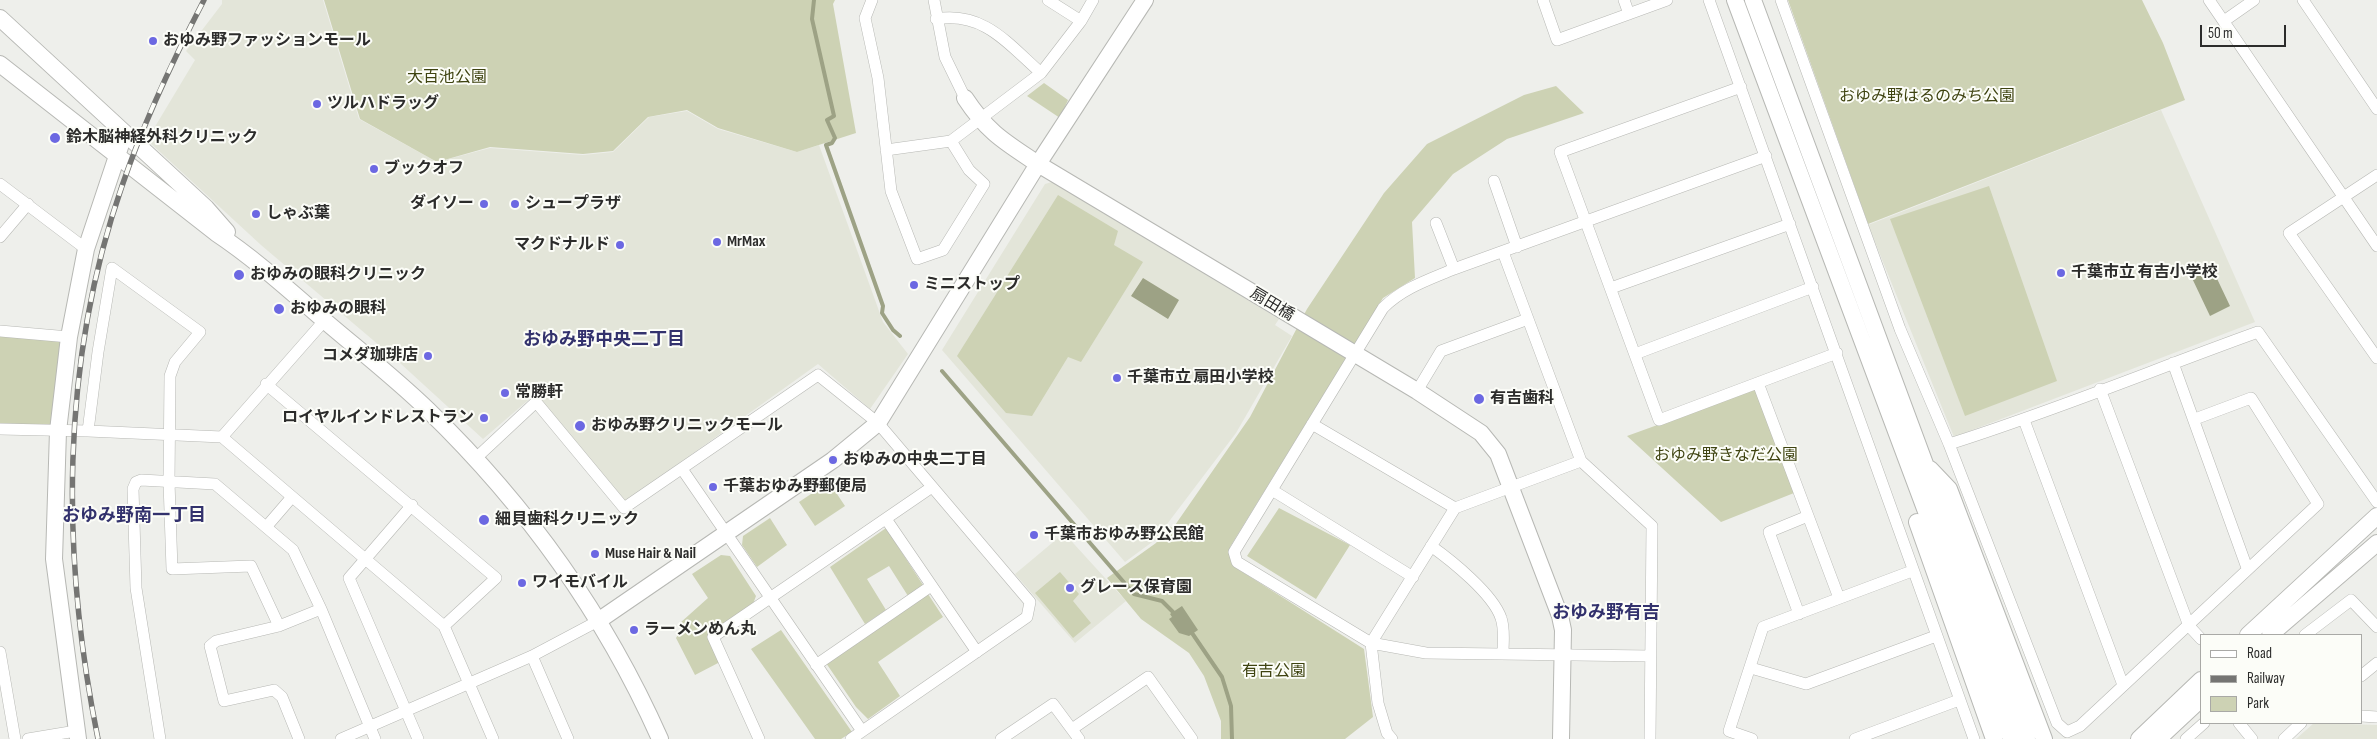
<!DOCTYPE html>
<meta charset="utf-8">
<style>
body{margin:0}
#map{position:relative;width:2377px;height:739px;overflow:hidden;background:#eeefeb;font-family:"Sofia Sans Condensed",sans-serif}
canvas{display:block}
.legend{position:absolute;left:2200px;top:634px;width:162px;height:90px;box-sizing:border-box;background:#fcfdf8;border:1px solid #a9a9a6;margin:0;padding:6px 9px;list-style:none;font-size:15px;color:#2c2c2b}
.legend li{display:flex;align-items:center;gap:10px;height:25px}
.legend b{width:25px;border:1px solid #a9a9a6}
.scale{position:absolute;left:2200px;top:25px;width:86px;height:22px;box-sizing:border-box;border:2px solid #2c2c2b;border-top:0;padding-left:6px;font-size:15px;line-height:18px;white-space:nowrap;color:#2c2c2b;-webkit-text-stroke:4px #fcfdf8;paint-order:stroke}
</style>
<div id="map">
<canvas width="2377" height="739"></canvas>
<ul class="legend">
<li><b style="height:6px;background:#fff"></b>Road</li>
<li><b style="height:6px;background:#757573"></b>Railway</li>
<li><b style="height:14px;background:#cdd2b4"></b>Park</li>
</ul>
<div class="scale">50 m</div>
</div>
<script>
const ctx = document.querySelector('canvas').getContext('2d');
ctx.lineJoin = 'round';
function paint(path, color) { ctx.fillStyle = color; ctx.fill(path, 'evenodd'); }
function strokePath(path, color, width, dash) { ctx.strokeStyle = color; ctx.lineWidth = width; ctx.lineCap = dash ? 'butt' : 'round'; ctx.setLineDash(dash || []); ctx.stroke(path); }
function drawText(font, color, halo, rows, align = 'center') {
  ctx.font = font + ' "Sofia Sans Condensed","Noto Sans JP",sans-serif'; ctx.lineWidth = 4; ctx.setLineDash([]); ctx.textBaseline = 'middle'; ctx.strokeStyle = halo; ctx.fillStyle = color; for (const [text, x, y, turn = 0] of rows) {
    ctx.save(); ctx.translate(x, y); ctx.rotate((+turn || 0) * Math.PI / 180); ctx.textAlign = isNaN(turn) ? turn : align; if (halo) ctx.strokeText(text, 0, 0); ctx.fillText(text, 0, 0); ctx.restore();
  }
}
const built = new Path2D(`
 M222,0H323L359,119L437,162L490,148L583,155L613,152L649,117L687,111L718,129L797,152L819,145L883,322L908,354L870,409L818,364L625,502L533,396L483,439L400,363L261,245L147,140L195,60L186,51L222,4Z
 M2161,110L2255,322L1954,437L1868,225Z
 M1052,182L1279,319L1275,325L1292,336L1236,433L1155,540L1125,562L942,350L1045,184Z
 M1064,533L1126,601L1075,643L1015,574Z
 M2314,723L2377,725V739H2296Z`);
const green = new Path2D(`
 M324,0H835L833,4L856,133L797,152L718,128L687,110L648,117L613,151L583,154L490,147L437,162L360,119Z
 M1788,0H2142L2163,43L2185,100L1868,224Z
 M1044,83L1068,100L1060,118L1027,96Z
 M1556,86L1584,113L1507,139L1453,174L1412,222L1415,278L1383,298L1230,547L1233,566L1364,649L1373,717L1345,739H1221V721L1204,676L1189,653L1141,619L1107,578L1156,543L1169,526L1173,528L1250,417L1307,309L1384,193L1427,144L1524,95Z
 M1989,186L2057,381L1965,416L1890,219Z
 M1058,195L1118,231L1114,245L1143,262L1081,362L1068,357L1032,416L1006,413L957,356Z
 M0,336L61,340L52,427L0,425Z
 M1757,389L1794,493L1721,522L1627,436Z
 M829,482L845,506L815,526L799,502Z
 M1279,508L1350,545L1316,599L1247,556Z
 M770,518L787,545L757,567L742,545L743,536Z
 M886,528L923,585L908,596L889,566L867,579L886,610L865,624L830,567Z
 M721,555L730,556L756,596L753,604L709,635L720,662L695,675L676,638L681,630L680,623L708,598L692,574Z
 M1060,572L1079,594L1073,601L1091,623L1073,638L1035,593Z
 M928,594L943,617L878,662L900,696L868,719L856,707L826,663Z
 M781,630L852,732L841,739H815L751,649Z`);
const water = new Path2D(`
 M2211,266L2230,306L2210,316L2191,276Z
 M1143,278L1179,300L1168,319L1131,296Z
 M1182,606L1198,630L1189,636L1179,633L1169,619L1172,617L1170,614Z`);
const stream = new Path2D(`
 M814,0L812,19L834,116L827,120L835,138L832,143L826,145L883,306L882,313L893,330L900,336
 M942,371L1134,594L1162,601L1173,612
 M1192,633L1222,677L1231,706L1232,739`);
const street = new Path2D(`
 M872,0L865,18L878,78L891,191L917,259L943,250L984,184L969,170L951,141
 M934,0L945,57L965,98
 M1048,0L1081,21
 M1543,0L1557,40L1667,0
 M1624,0L1629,14
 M1709,0L1974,739
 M1781,0L1900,329L1949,444C2054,411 2155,369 2258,332L2377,502
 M2209,0L2377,246
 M2303,0L2377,109
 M936,19C984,11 1008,44 1041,73
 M2224,21L2254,0
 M1741,87L1560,152L1659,420L1837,353
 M886,150L951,141L1041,73L1081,21L1093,0
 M2377,175L2289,233L2377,358
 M1494,181L1517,247
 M0,184L86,249
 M1436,223L1454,269
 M0,237L28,204
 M1503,252L1581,461L1652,526L1650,739
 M1611,288L1790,224
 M0,331L69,337
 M1635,354L1813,287
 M2173,363L2247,568
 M1758,383L1839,598
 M266,384L496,578L444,626L493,739
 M2100,389L2189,626L2201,639
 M1417,391L1441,351L1528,319
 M2024,420L2123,685
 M1312,424L1455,508
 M0,429L88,431
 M222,437L324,321
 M1949,444L2057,723L2067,732L2080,726L2318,504L2251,398L2195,419
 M475,459L536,402L624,508L818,375L878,423L1030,602L1027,617L851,739
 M682,469L862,731
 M1272,490L1413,577
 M412,505L349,578L418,739
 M886,519L977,652
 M267,526L292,497
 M1431,546C1452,561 1493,594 1501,618C1505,629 1503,642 1503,653
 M1799,614L1769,532L1808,516
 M279,626L251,566L172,569L169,482L170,376L175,362L200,332L112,268L98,352L88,431L222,437L444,626
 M2305,635L2351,600L2377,627
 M0,652L15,739
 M532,656L568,739
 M1650,656L1426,653L1371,643L1237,562L1234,552L1383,308C1403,288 1428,280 1454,269L1766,156
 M816,665L931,586
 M1751,668L1806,684L1936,636
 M2361,676L2377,663
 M2361,716L2377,717
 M2239,723L2252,739
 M1072,729L1148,677L1192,739
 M28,739L76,731
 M160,739L136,588L133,489L136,482L141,480L215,484L293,550L321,609L375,739
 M299,739L282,697L274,690L224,701L210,646L216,641L279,626L321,609
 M341,739L532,656L598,621
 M759,739L713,637L932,487
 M1001,739L1053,704L1079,739
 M1392,739L1387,733L1378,703L1371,643L1455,508L1581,461
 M1752,739L1729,731L1763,627L1912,571
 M1855,739L1959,700
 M2186,739L2204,723
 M2284,739L2301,723`);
const secondary = new Path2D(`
 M1735,0L2011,739
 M1753,0L2027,739
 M0,18L206,208L227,232
 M0,64L216,233C255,259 289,290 325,321C359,350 395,378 428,410C525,504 605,615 660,739
 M965,98C988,133 1005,142 1038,164L1417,391L1481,433L1498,454L1560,616L1563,630L1561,739
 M1930,469L1949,489L2044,739
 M1917,522L1994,739
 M598,621L833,460L878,423L1038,164L1145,0
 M2248,635L2377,516
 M2270,635L2377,543
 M78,739L54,559L58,431L69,337L86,249L124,135
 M2139,739L2201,680
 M2158,739L2201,699`);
const rail = new Path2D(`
 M98,739C61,556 60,364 122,186C144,121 173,60 204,0`);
const markers = [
 [153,41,5,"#6c68e2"],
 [317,104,5,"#6c68e2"],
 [55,138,6,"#6c68e2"],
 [374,169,5,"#6c68e2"],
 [484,204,5,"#6c68e2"],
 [515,204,5,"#6c68e2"],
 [256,214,5,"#6c68e2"],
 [717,242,5,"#6c68e2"],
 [620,245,5,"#6c68e2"],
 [2061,273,5,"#6c68e2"],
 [239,275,6,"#6c68e2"],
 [914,285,5,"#6c68e2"],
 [279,309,6,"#6c68e2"],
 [428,356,5,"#6c68e2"],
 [1117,378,5,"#6c68e2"],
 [505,393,5,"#6c68e2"],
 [1479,399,6,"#6c68e2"],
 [484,418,5,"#6c68e2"],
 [580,426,6,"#6c68e2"],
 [833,460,5,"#6c68e2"],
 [713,487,5,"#6c68e2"],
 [484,520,6,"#6c68e2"],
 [1034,535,5,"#6c68e2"],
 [595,554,5,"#6c68e2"],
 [522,583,5,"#6c68e2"],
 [1070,588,5,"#6c68e2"],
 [634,630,5,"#6c68e2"]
];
const poiNames = [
 ["おゆみ野ファッションモール",163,41],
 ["ツルハドラッグ",327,104],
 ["鈴木脳神経外科クリニック",66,138],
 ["ブックオフ",384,169],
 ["ダイソー",474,204,"right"],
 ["シュープラザ",525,204],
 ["しゃぶ葉",266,214],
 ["MrMax",727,242],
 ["マクドナルド",610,245,"right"],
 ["千葉市立 有吉小学校",2071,273],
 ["おゆみの眼科クリニック",250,275],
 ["ミニストップ",924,285],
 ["おゆみの眼科",290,309],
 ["コメダ珈琲店",418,356,"right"],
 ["千葉市立 扇田小学校",1127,378],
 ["常勝軒",515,393],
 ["有吉歯科",1490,399],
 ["ロイヤルインドレストラン",474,418,"right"],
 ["おゆみ野クリニックモール",591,426],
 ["おゆみの中央二丁目",843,460],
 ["千葉おゆみ野郵便局",723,487],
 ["細貝歯科クリニック",495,520],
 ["千葉市おゆみ野公民館",1044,535],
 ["Muse Hair & Nail",605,554],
 ["ワイモバイル",532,583],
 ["グレース保育園",1080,588],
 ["ラーメンめん丸",644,630]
];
const parkNames = [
 ["大百池公園",447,78],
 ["おゆみ野はるのみち公園",1927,97],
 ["おゆみ野きなだ公園",1726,456],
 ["有吉公園",1274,672]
];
const streetNames = [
 ["扇田橋",1272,305,31]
];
const neighbourhoodNames = [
 ["おゆみ野中央二丁目",604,340],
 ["おゆみ野南一丁目",134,516],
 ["おゆみ野有吉",1606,613]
];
paint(built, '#e3e5d9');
paint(green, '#cdd2b4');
paint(water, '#9da285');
strokePath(stream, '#9da285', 4);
strokePath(street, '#b7b8b4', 12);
strokePath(secondary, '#b7b8b4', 18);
strokePath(street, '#fff', 11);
strokePath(secondary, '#fff', 16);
strokePath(rail, '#757573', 5.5);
strokePath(rail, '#fcfdf8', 4, [11]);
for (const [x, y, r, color] of markers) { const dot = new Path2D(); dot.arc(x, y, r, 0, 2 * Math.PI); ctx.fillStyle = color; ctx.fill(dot); strokePath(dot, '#fcfdf8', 2); }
drawText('bold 16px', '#2c2c2b', '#fcfdf8', poiNames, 'left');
drawText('16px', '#3e4310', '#fcfdf8', parkNames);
drawText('16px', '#2c2c2b', '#fcfdf8', streetNames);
drawText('bold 18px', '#33326d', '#fcfdf8', neighbourhoodNames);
</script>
